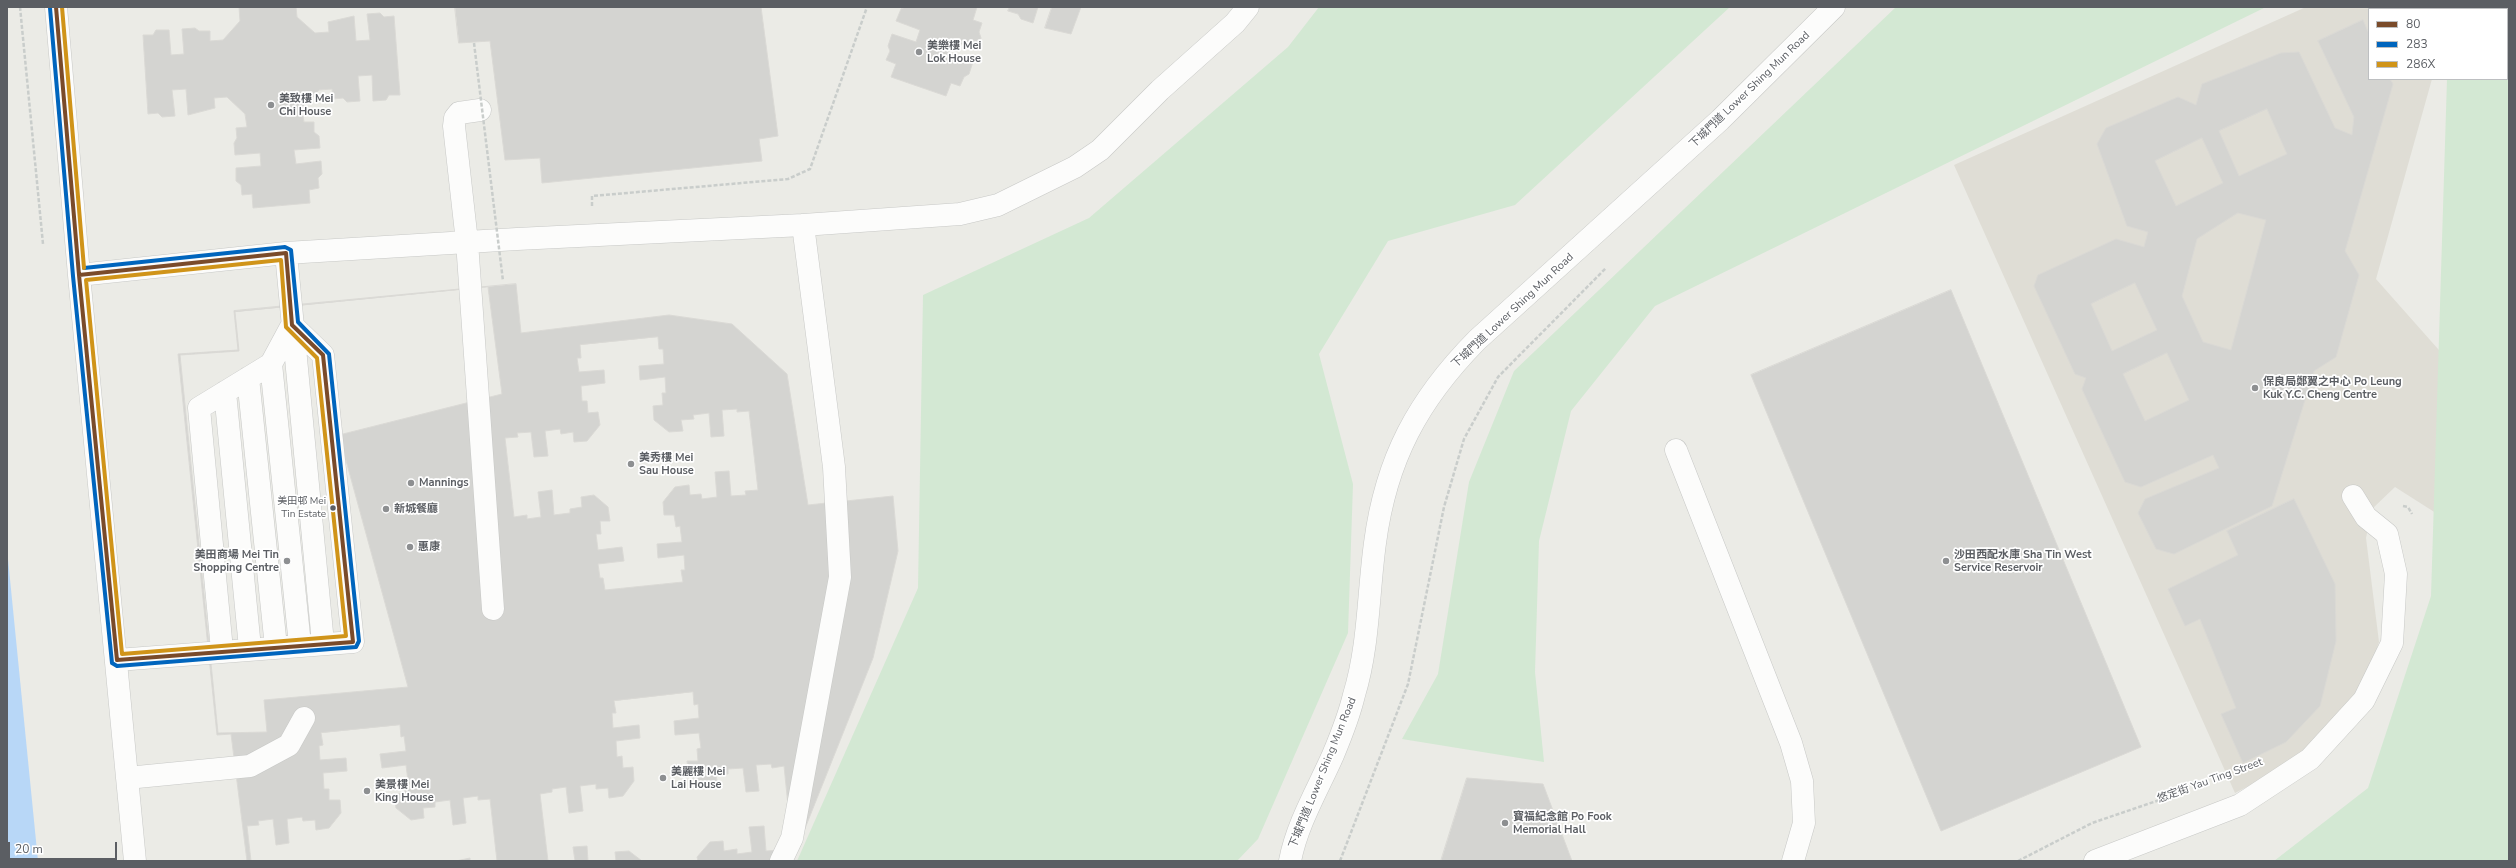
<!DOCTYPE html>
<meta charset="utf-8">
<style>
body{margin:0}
#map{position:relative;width:2516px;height:868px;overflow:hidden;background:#ebebe6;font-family:"Nunito Sans",sans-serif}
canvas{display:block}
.frame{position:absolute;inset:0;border:8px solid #5b5e63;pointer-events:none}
.legend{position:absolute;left:2368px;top:8px;width:140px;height:72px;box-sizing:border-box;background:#fff;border:1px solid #bdbfc1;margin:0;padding:5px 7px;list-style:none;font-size:12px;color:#5b5e63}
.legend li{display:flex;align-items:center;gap:8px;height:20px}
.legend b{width:20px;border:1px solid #bdbfc1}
.scale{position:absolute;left:8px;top:842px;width:109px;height:18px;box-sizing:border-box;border:2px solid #5b5e63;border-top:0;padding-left:5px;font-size:12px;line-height:14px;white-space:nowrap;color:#5b5e63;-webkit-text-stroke:3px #fff;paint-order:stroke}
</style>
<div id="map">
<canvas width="2516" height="868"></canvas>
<div class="frame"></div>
<ul class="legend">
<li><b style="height:5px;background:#7a4b2a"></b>80</li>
<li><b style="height:5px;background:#0065bd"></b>283</li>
<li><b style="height:5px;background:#d09419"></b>286X</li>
</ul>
<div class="scale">20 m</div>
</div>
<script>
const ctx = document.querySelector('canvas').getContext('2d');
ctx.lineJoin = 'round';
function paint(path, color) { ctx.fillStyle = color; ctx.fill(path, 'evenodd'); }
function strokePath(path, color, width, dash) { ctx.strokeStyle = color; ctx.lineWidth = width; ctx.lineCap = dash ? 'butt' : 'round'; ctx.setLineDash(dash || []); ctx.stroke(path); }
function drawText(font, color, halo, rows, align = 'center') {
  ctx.font = font + ' "Nunito Sans","Noto Sans TC",sans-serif'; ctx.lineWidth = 3.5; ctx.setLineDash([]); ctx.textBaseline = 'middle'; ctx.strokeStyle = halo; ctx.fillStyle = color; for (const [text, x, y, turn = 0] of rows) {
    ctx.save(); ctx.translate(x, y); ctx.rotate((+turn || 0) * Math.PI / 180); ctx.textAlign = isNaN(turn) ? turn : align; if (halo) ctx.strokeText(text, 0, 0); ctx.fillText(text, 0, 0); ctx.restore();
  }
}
const education = new Path2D(`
 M2306,7H2452V9H2369V79H2432L2376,279L2446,358L2450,522L2395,487L2372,509L2366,538L2379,642L2360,697L2310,754L2235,793L1954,165Z`);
const green = new Path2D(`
 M1319,7H1730L1515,205L1388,241L1319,354L1353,484L1348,633L1258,839L1237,861H797L918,588L923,295L1089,218L1288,47Z
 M1896,7H2266L1655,306L1571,411L1539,541L1535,672L1544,762L1402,739L1438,674L1469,482L1514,371Z
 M2384,7H2509V861H2274L2368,788L2431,596L2447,79H2507V9H2388Z`);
const water = new Path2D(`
 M7,549L38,861H7Z`);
const building = new Path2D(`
 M228,7H296L297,17L315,33L329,32L328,22L354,16L356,41L370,40L367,14L380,13L384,17L394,16L400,95H389L386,100L373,101L372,75L358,76L360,101L347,102L343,98L333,99L332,89L319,90L302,109L304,122H314V132L319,136L320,148L294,150L296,164L321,161L322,174L318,178L319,188L309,190L310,203L253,208L252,194L242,195L241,185L236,181V168L261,166L260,153L235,155L234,143L237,138L236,128L247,127L245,114L227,97L214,98L215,108L188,115L186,89L172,90L175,116L162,117L158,113L148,114L143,35H153L156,30H169L171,55L184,54L182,29L195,28L199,31H210V41L223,40L240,21L239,7Z
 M455,7H761L778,136L759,139L762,161L542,183L540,158L505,160L490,41L459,43Z
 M906,7H977L973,20L982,23L979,32L981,38L977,49L953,41L948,54L973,62L969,74L964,77L960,86L951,83L946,96L891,77L896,64L886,60L890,51L888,46L892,34L916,42L920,30L896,21L901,9Z
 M1010,7H1038L1033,23L1021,19L1018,14L1008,11Z
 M1052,7H1081L1071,34L1045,28Z
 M2363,20L2369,34V79H2390L2393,84L2345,251L2359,275L2336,357L2314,371L2272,506L2174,554L2156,549L2138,513L2145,499L2219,468L2213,455L2141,487L2125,482L2082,389L2086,378L2075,374L2034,286L2038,275L2116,239L2144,247L2148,232L2127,226L2097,144L2106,128L2178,97L2196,105L2202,84L2281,53L2299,52L2335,128L2352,135L2354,117L2318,41ZM2267,109L2287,154L2239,176L2219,131ZM2202,138L2223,183L2176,206L2155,161ZM2238,213L2266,220L2231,350L2203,342L2182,296L2197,239ZM2135,283L2157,330L2112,351L2091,304ZM2167,353L2189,400L2145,421L2123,374Z
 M516,284L521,333L669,315L732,324L787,374L808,505L893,496L898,551L873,658L792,861H247L231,734L217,735L178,354L238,350L234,311Z
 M488,287L502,394L339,435L408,687L264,700L267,732L218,733L180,355L239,351L235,312Z
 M1951,290L2141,747L1941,831L1751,375Z
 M658,337L659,349H663L664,364L639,366L640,380L665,377L666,393H662L663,405L653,406L654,420L669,432L683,431L681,420L694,419L693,415L709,413L711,437L724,436L722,410L737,409V412L749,411L758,490L745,491L746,495L731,496L729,471L715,472L717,497L702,499L701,494L690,495L689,485L675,487L663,502L664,515H674L676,527L680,526L682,542L657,544L658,558L684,555L685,570H681L683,582L605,590L603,578H600L598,564L624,561L622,547L598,550L596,534H601L600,521H610L608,507L594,495L581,497L582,507L570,509V513L554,515L552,490L538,492L541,517L527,519V515L514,517L505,438L518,437L517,433L531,432L534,457L548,456L545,431L560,429L561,434L573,432L574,442L587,441L600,425L598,412L588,413L587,401H582L581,386L605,383L604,370L579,372L577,358H581L580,345Z
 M2294,499L2335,584L2336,641L2320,706L2286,742L2243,763L2221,714L2236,708L2200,619L2185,626L2168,589L2238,555L2227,531Z
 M693,692L694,705L698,704L699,718L674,721L675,735L699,733L701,748L697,749L698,761H687L689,775L704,788L718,786L716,775L728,774V769L743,768L746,792L759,791L756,765L771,764L772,768L784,766L792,845L780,850L766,851L764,826L749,827L752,852L737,854V849L724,851L723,841L710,842L697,857L698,861H642L629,851L615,852L616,861H588L587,846L573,847L575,861H548L540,794L552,792V789L566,787L569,813L583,811L580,786L596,784V789L608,788L609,798L623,796L634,781L633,767L623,768L622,756L617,757L616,741L640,738L639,725L613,728L612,713H616L614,701Z
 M400,725L401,737L404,736L406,751L380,754L382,768L406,765L408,781H403L405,793L394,794L396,808L411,820L424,818L423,808L435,807V802L450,800L453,825L466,823L463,798L478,796V800L490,799L497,861H470V858L456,861H251L247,826L259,825L258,821L273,819L276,845L289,843L287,819L302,817L303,821L315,820L316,830L329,828L341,813L340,800H329V789H324L323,773L347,771L346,758L320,760L319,746L323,745L321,733Z
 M1467,778L1543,784L1572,861H1441Z`);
const path = new Path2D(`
 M20,7L43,244
 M592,206V196L788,179L810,169L867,7
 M2403,506L2408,507L2412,514
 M1340,861L1408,684L1444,507L1464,439L1498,377L1606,268
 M2018,861L2092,823L2189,790`);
const minor = new Path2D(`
 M56,7L79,275L135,861
 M480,110L459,113L455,118L454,126L467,242L493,609
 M286,253L323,643
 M79,275L286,253L517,239L803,225L960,214L998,205L1075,167L1100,150L1160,90L1235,23L1248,7
 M271,364L300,645
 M248,378L276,647
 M225,392L250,648
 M1676,450L1791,743L1802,781L1804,823L1793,861
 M222,650L199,408L271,364L292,325
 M117,660L353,642L323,355L292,325
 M127,778L250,766L289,745L304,718
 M781,861L792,838L840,577L834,467L803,225
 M1290,861C1297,824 1318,789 1333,755C1341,736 1349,716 1354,695C1369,646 1368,594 1375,543C1386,459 1418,400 1477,340L1720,120L1834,7
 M2095,861L2240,805L2310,759L2364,700L2392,643L2396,574L2387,534L2366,517L2353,496`);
const pathBridge = new Path2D(`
 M474,43L503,281`);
const bus1 = new Path2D(`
 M56,7L79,275L117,660
 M79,275L286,253
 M117,660L353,642L323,355L292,325L286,253`);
const bus2 = new Path2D(`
 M50,8L73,276L112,663L117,666L356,647L359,641L329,354L298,322L291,250L285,247L84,268`);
const bus3 = new Path2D(`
 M62,7L84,268
 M281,260L286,327L317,358L346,636L122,654L86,280Z`);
const markers = [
 [919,52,4,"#8d8f91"],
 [271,105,4,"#8d8f91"],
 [2255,388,4,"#8d8f91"],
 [631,464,4,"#8d8f91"],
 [411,483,4,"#8d8f91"],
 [333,508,3.5,"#5b5e63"],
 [386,509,4,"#8d8f91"],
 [410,547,4,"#8d8f91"],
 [287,561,4,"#8d8f91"],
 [1946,561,4,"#8d8f91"],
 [663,778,4,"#8d8f91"],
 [367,791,4,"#8d8f91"],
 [1505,823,4,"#8d8f91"]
];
const busNames = [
 ["美田邨 Mei",326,502],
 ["Tin Estate",326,515]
];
const poiNames = [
 ["美樂樓 Mei",927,46],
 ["Lok House",927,59],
 ["美致樓 Mei",279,99],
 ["Chi House",279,112],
 ["保良局鄭翼之中心 Po Leung",2263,382],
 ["Kuk Y.C. Cheng Centre",2263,395],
 ["美秀樓 Mei",639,458],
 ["Sau House",639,471],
 ["Mannings",419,483],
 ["新城餐廳",394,509],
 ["惠康",418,547],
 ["美田商場 Mei Tin",279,555,"right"],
 ["Shopping Centre",279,568,"right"],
 ["沙田西配水庫 Sha Tin West",1954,555],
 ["Service Reservoir",1954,568],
 ["美麗樓 Mei",671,772],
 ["Lai House",671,785],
 ["美景樓 Mei",375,785],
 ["King House",375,798],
 ["寶福紀念館 Po Fook",1513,817],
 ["Memorial Hall",1513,830]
];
const streetNames = [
 ["下城門道 Lower Shing Mun Road",1750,90,-44],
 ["下城門道 Lower Shing Mun Road",1513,311,-43],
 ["下城門道 Lower Shing Mun Road",1323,773,-68],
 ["悠定街 Yau Ting Street",2210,781,-20]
];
paint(education, '#dfddd5');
paint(green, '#d3e8d3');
paint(water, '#b8d7f7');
paint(building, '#d4d4d1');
strokePath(building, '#dad9d5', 1);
strokePath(minor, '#c7c8c6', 23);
strokePath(path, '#c9cdcb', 2.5, [4, 2]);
strokePath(minor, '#fcfcfb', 22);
strokePath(pathBridge, '#c9cdcb', 2.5, [4, 2]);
strokePath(bus1, '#7a4b2a', 4);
strokePath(bus2, '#0065bd', 4);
strokePath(bus3, '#d09419', 4);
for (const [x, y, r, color] of markers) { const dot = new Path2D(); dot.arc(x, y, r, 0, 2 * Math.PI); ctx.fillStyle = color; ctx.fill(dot); strokePath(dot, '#fff', 1.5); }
drawText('10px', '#5b5e63', '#fff', busNames, 'right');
drawText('bold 11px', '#5b5e63', '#fff', poiNames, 'left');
drawText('11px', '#5b5e63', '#fff', streetNames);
</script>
